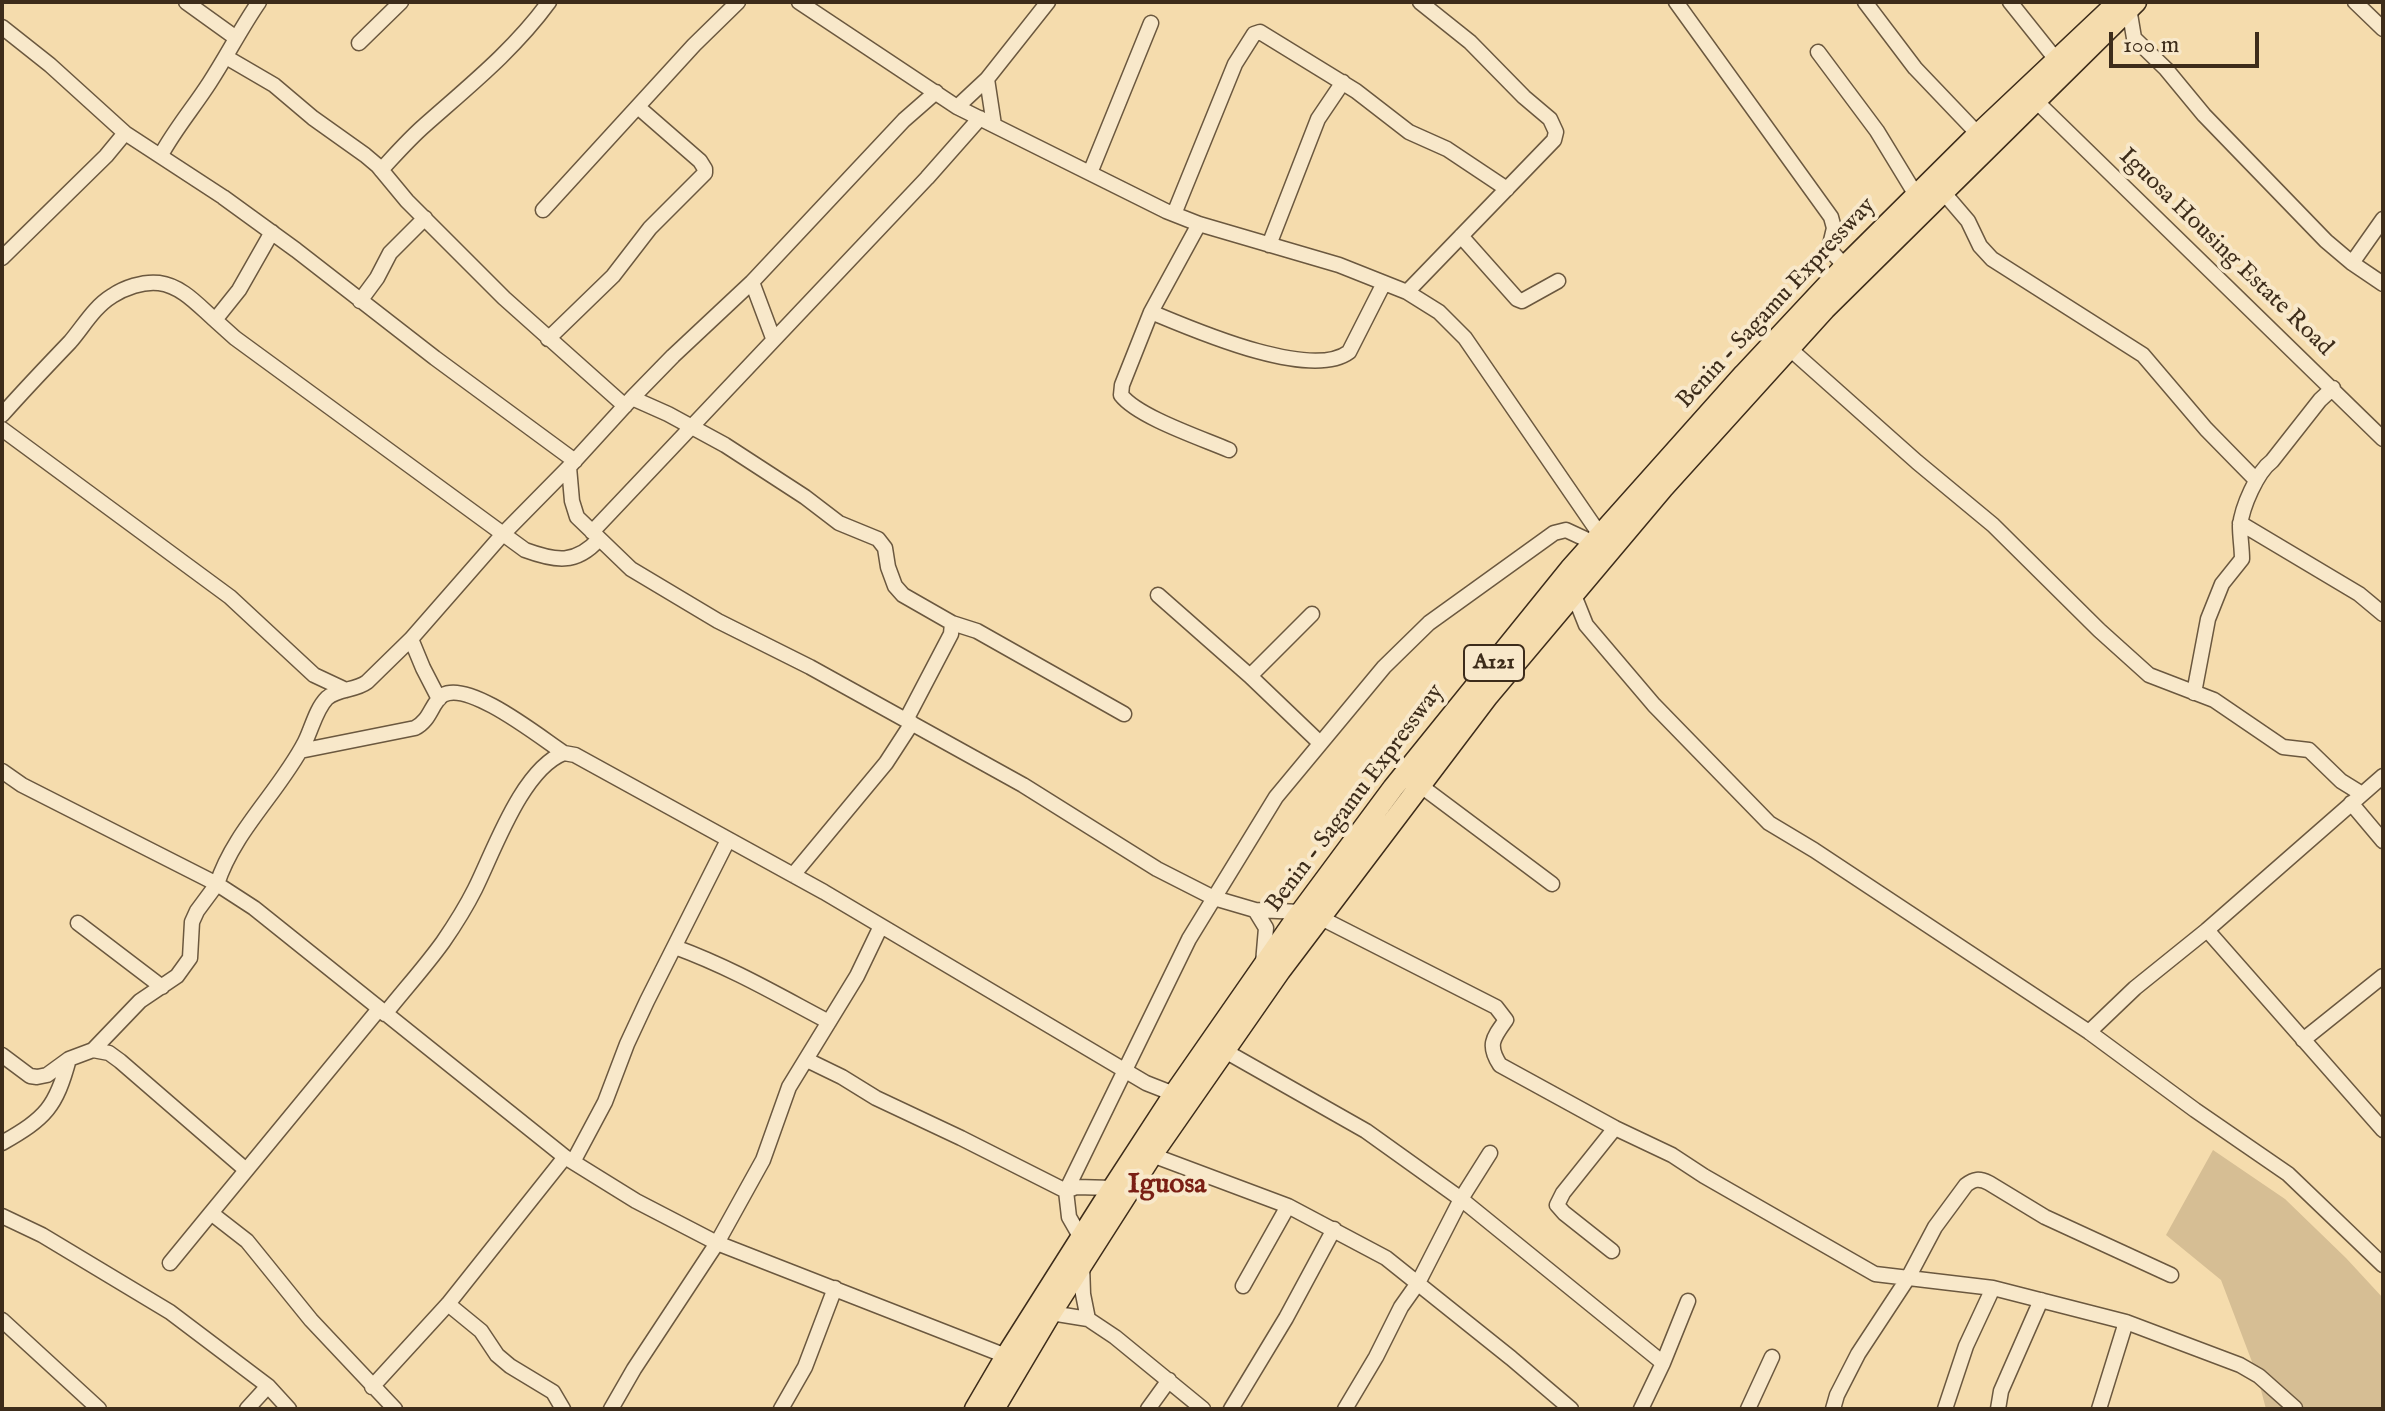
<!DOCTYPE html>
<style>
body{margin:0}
#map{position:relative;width:2385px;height:1411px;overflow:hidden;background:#f5dcad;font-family:"IM FELL English",serif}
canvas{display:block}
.frame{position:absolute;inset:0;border:4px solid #3d2c1a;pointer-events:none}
.scale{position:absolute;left:2109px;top:32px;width:150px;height:36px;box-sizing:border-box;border:4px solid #3d2c1a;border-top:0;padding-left:10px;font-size:24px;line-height:28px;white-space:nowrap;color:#3d2c1a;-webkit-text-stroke:6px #f8e8ca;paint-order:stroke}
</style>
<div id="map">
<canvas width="2385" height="1411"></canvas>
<div class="frame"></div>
<div class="scale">100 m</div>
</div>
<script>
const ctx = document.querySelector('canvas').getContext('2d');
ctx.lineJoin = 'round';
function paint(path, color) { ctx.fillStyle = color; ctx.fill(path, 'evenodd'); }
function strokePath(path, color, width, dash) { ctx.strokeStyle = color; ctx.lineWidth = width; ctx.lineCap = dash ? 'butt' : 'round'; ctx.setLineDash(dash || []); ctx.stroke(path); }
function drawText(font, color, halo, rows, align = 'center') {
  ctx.font = font + ' "IM FELL English",serif'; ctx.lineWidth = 8; ctx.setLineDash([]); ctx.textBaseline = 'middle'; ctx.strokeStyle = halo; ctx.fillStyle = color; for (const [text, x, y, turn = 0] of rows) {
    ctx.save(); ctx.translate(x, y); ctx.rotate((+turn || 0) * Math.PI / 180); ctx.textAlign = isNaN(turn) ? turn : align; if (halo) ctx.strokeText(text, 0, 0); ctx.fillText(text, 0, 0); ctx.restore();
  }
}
const green = new Path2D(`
 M2213,1150L2285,1199L2346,1258L2383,1298V1409H2266L2257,1375L2221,1280L2166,1235Z`);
const minor = new Path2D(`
 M186,2L236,38
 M799,2L957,107L1166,211L1199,224L1339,265L1407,292L1439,312L1465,338L1605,542
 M1676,2L1831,217L1834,228L1829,249L1845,266
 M1865,2L1915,68L1978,134
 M2010,2L2062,67
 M2355,2L2383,29
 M2129,8L2134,38L2166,69L2204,115L2326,241L2352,263L2383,284
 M2,27L50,65L125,133
 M359,43L401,2
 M1818,52L1877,131L1916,195
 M226,57L274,85L313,118L365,155L378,166L407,201L504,298L625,406
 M987,79L994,125
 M936,92L904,120L752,282L673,356L632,398L569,467L502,535L411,639L367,682C355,691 339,688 327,698C316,709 312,728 305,742C279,792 234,831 217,884L254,908L565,1157L636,1201L717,1243L1006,1356L1009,1365
 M2035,100L2383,439
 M957,107L987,79L1048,2
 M161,155C175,129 194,107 210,82C227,56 241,28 259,2
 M381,170C395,155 409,139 425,125C469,86 514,50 549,2
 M1090,173L1151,23
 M1944,193L1968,221L1980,246L1992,259L2143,355L2206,429L2256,480
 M543,210L694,45L738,2
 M1174,214L1235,64L1254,34L1260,32L1356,91L1409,132L1447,149L1507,189
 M1199,224L1151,312L1122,385L1121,395C1138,417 1201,438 1229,450
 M1461,236L1517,299L1522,301L1558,281
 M1269,245L1318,119L1343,82
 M2,258L106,156L125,133L223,197L296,250L435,358L575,461
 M2352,263L2383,219
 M752,282L773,338
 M1407,292L1554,140L1556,132L1550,119L1524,97L1470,42L1420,2
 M360,301L377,278L390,253L425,218
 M1151,312C1192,329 1310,381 1349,352L1384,283
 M215,320L235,338L525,550C555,561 576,565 599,539
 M548,339L613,276L650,228L705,173V169L700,161L638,107
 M1790,349L1917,462L1993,525L2099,630L2149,675L2214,700L2283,747L2309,750L2341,781L2362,794
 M632,398L668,414L725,445L805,497L839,523L878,539L885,548L888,567L895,586L903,595L952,623L951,634L906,720
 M2,415C24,390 47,366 70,342C83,327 94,307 112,296C124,288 143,281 159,283C182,286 198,305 215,320L239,290L272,232
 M2,429L230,597L314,675L346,690
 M569,467L572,501L577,517L631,569L718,621L810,667L1023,785L1157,869L1214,898L1255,910L1301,912
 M2240,523L2359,594L2383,614
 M592,532L927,178L980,118
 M1158,595L1250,676L1320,743
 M1574,595L1586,625L1654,705L1769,823L1814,850L2089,1032L2195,1110L2288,1174L2383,1265
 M952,623L977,631L1124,714
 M411,639L423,668L439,699
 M1250,676L1312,614
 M2194,693L2208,619L2222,584L2242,559C2242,548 2240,537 2240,526C2242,507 2257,472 2272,461L2320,400L2333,388
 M300,751L415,728C431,720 431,703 443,695C469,680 541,738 564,753
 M2,771L22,785L217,884L197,911L192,922L190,958L177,976L140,1001L93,1050L69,1059L47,1075L37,1077L30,1076L2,1055
 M1421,786L1552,884
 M2351,803L2383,841
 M793,875L886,763L912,723
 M1255,910L1266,928L1263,963
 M1321,918L1496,1007L1506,1020C1493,1038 1487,1045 1500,1065L1615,1128L1672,1155L1704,1176L1875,1274L1993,1288L2126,1322L2240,1365L2259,1376L2295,1408
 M78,923L162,987
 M2207,930L2383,1130
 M675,947C732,968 776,994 829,1022
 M379,1009L211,1213L247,1241L311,1320L395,1409
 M385,1014C404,990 425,967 443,942C454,926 466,907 475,889C494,851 522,769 564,753L575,755L824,892L1146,1083L1174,1094
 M2089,1032L2135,988L2207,930L2383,776
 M2303,1040L2383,976
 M93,1050L109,1053L120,1061L246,1170
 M1225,1051L1366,1131L1461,1199L1490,1153
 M807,1060L842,1077L876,1098L961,1138L1066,1191L1076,1187L1113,1188
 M2,1143C46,1118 56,1107 69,1059
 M1152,1155L1288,1206L1386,1258L1511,1358L1571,1409
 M573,1162L605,1102L627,1044L647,1001L728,840
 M2,1216L42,1235L170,1312L268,1386L289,1409
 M1081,1238L1069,1217L1066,1191L1189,939L1276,797L1384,667L1429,623L1554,533L1566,530L1594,543
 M1612,1251L1564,1213L1557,1205L1563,1193L1615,1128
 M170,1263L211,1213
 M1082,1264L1083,1294L1088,1319
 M1243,1286L1288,1206
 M448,1304L481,1331L497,1355L510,1366L553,1392L563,1409
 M1051,1313L1088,1319L1115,1337L1203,1409
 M2,1320L99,1409
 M372,1387L448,1304L565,1157
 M247,1409L268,1386
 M611,1409L634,1369L717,1243L763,1160L789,1087L857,976L881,926
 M781,1409L805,1367L835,1288
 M1148,1409L1169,1380
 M1231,1409L1286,1318L1334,1229
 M1345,1409L1376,1357L1401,1307L1418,1283L1461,1199L1663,1363
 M1641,1409L1663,1363L1688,1301
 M1748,1409L1772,1357
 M1833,1409L1837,1395L1858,1354L1908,1278L1935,1227L1966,1185C1974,1179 1979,1178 1989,1183L2045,1217L2171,1275
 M1945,1409L1966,1346L1993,1288
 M1998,1409L2001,1391L2041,1300
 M2099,1409L2126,1322`);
const highway = new Path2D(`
 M975,1409L1006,1356L1103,1203L1174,1094L1295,920L1393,788L1570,569L1744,374L1845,266L1978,134L2118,2
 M994,1409L1051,1313L1152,1155L1280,971L1488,696L1663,488L1825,309L2136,2`);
const shields = [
 [1494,663,60]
];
const shieldNames = [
 ["A121",1494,663]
];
const streetNames = [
 ["Iguosa Housing Estate Road",2225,253,44],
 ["Benin - Sagamu Expressway",1777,304,-47],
 ["Benin - Sagamu Expressway",1356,799,-53]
];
const quarterNames = [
 ["Iguosa",1167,1186]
];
paint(green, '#d6be94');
strokePath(minor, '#6b583f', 17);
strokePath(highway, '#3d2c1a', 23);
strokePath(minor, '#f8e8ca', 14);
strokePath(highway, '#f5dcad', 20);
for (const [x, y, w] of shields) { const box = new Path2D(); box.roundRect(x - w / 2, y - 18, w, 36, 6); ctx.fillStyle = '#f8e8ca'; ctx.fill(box); strokePath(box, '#3d2c1a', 2); }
drawText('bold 22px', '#3d2c1a', null, shieldNames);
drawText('24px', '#3d2c1a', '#f8e8ca', streetNames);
drawText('bold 28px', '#7a1f14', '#f8e8ca', quarterNames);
</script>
